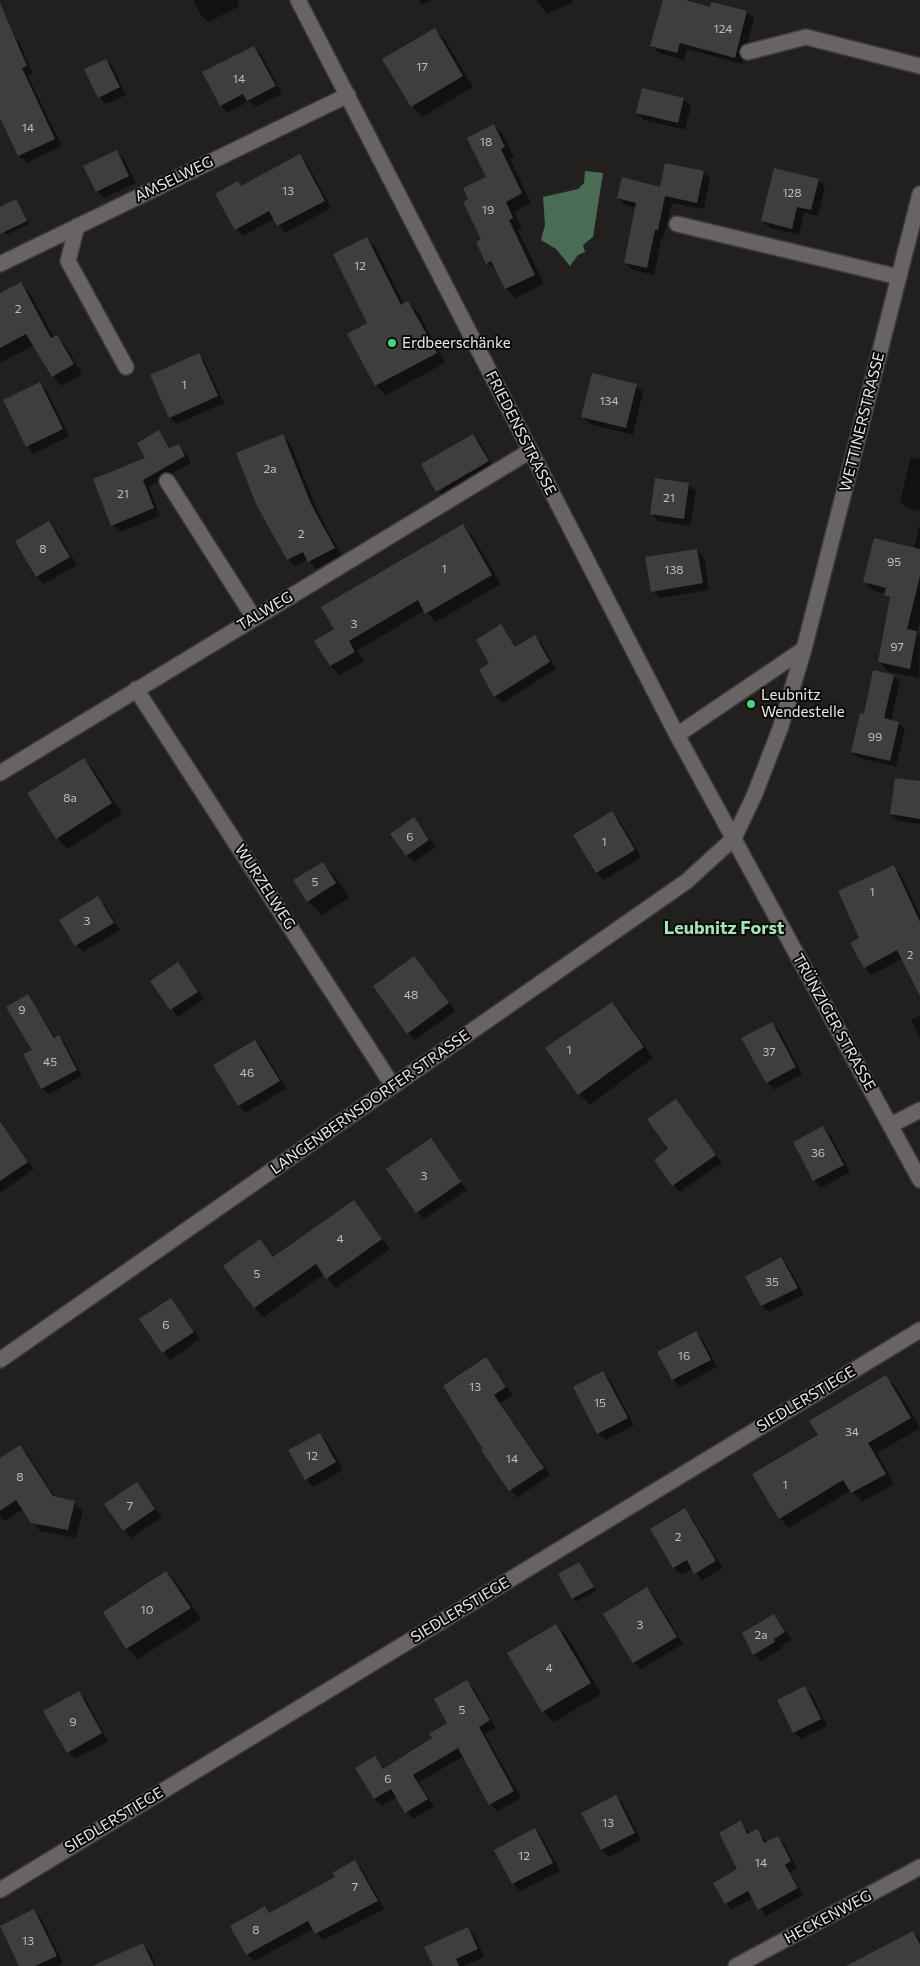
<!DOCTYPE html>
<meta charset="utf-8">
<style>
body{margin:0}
canvas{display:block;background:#221f1f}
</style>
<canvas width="920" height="1966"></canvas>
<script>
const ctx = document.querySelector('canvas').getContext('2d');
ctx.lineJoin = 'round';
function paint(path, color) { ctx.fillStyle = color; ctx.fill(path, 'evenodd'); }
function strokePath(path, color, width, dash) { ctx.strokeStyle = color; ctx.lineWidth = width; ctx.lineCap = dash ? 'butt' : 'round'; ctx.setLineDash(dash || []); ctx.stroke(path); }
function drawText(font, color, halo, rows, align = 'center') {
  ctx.font = font + ' Commissioner,sans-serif'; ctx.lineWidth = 4; ctx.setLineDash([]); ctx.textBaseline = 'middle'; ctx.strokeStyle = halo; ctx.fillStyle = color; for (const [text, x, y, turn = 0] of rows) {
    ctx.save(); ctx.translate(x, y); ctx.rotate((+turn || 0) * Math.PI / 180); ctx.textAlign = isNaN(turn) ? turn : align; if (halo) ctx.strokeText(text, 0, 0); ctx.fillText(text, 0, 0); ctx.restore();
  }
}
const water = new Path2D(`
 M585,171L603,173L593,237L583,245L585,252L578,255L570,266L556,249L541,240L545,225L543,197L578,189L584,183Z`);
const shadow = new Path2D(`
 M193,0H237L240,6L208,22L201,15Z
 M419,0H431L423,4Z
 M536,0H571L572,2L547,14Z
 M664,0H680L711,8L747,12L754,19L742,64L687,49L684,60L659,53L652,46Z
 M434,29L445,40L473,87L422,117L412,106Z
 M12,34L19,41L33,74L28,76L62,146L27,163L19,156L0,111V39Z
 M254,47L261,54L282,94L255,107L249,101L228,113L221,106L204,73Z
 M106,60L113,67L126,95L106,104L99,97Z
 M683,99L691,106L685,130L644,120L637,113Z
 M494,125L503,135L514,157L510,159L531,203L514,212L522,228L518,230L544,284L515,298L506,288L498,272L487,263L483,240L470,199L488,177Z
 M117,152L124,159L136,183L104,198L97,191Z
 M300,156L307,163L331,208L285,233L274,219L243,236L236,229L237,182L242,187Z
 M703,172L710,179L704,209L672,203L664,237L662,236L654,275L633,270L625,263L637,208L625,205L618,198L661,188Z
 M818,180L825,187L818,216L804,213L799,235L770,228L762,221Z
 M15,200L29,224L6,235L0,225V208Z
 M367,239L376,248L404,305L408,303L418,312L445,363L386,395L376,385L369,324Z
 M20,284L30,293L54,338L56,337L66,346L82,374L62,386L53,376L34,345L0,363V295Z
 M198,355L205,362L224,403L177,424L170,417Z
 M40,384L47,391L69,436L34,454L27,446L5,401Z
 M636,385L643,392L633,435L590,424L583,417Z
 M159,432L171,449L179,446L186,453L191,463L149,487L160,516L120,532L112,525Z
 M473,435L480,442L495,469L445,498L438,491Z
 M282,436L290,443L318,512L341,555L316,569L308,559L295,566L288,559Z
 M911,457L920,459V511L907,508L900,501Z
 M688,484L696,491L690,526L658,521L651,513Z
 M49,522L56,530L77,565L44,584L37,577L17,541Z
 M920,523V623L917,634L920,636L919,678L889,672L879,662L891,600L886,594L874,591L864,581L914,549Z
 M463,526L472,535L501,584L436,622L425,610L357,651L364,661L340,675L331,666L316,641L336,630Z
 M697,550L704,557L709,590L660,598L652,591Z
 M500,626L517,648L535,637L542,644L556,669L502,703L495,696L491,664Z
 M893,676L900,682L891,721L899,723L905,729L896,767L859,758L852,752L865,715Z
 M83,759L94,770L122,814L67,849L57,838Z
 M920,783V824L898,821L891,814Z
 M612,813L619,820L641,857L604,880L597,873L574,835Z
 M414,819L436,847L414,862L406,855Z
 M322,863L336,877L349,898L322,915L308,901Z
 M893,866L900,873L920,915V982L903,958L872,975L865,968L852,943L861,938Z
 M98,898L105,905L120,930L83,952L76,945Z
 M414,958L455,1011L415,1040L408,1033Z
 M178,963L204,999L178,1017L152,981Z
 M27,995L56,1038L59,1037L65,1043L82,1076L49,1094L42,1088L34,1050Z
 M612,1003L622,1014L653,1058L590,1105L579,1094Z
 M920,1015V1038L911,1020Z
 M772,1023L779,1030L802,1074L774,1090L767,1082Z
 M255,1041L262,1048L286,1088L246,1113L239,1106L215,1065Z
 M676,1100L722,1163L680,1192L673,1185L670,1149Z
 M823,1127L830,1134L850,1172L821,1188L814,1180L794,1142Z
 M10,1138L34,1169L0,1193V1145Z
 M431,1140L467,1190L424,1219L417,1212Z
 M354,1201L390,1249L336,1288L324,1274L264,1317L255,1308L260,1241L275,1258Z
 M781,1259L788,1266L804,1295L769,1312L762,1305Z
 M171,1299L200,1339L170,1360L141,1320Z
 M696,1333L703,1340L717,1367L680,1387L673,1380Z
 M486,1359L513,1395L500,1403L550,1475L517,1498L482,1450L485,1449Z
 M603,1373L610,1380L634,1425L606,1440L598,1433Z
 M886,1377L896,1387L920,1428L877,1453L894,1484L862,1502L851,1490L789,1528L780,1518L819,1435Z
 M320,1434L327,1441L343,1470L313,1487L306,1479Z
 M20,1447L28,1455L56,1498L74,1503L83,1511L76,1538L40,1531L23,1509L5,1521L0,1516V1460Z
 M137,1484L162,1517L131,1538L106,1504Z
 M684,1510L691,1517L723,1568L702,1580L693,1568L682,1575L674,1568L651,1530Z
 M579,1563L596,1591L576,1602L573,1598Z
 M166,1572L177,1583L201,1619L138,1659L127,1648L104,1613Z
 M647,1589L654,1596L683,1644L641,1669L634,1662L605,1615Z
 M774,1615L792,1639L780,1647L781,1649L761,1661L754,1654Z
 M556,1625L567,1636L601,1694L554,1722L543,1711Z
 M467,1682L474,1689L496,1728L485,1734L521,1798L498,1811L490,1804L464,1756L419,1782L434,1807L413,1819L397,1797L382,1806L375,1799L357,1768L375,1758L385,1769L433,1739L449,1723Z
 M805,1688L812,1695L827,1726L801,1739L794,1732Z
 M79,1693L86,1700L108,1741L75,1759L68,1752Z
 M615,1797L623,1804L641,1840L609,1857L602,1850L583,1813Z
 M740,1822L750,1834L757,1830L767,1843L778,1838L784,1844L797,1868L790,1872L803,1895L766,1916L753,1898L732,1909L726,1903L739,1869Z
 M535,1830L542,1837L560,1871L520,1891L513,1884L495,1850Z
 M355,1862L362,1869L384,1909L323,1940L313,1929L254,1961L247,1954L265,1908L271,1913L336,1878Z
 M34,1911L41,1918L63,1963L57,1966H20Z
 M467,1928L475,1936L484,1957L463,1966H434Z
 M913,1932L920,1939V1966H880Z
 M142,1944L150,1951L156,1966H102Z`);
const building = new Path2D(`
 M663,0H685L710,7L711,2L747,11L735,58L680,43L677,53L650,46Z
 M0,3L27,66L22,68L55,139L18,156L0,118Z
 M435,28L463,76L411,107L382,59Z
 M254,46L276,86L247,101L243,94L220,106L202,72Z
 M106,59L120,87L98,98L84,69Z
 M642,88L684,98L678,123L636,113Z
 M494,124L505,147L501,149L522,193L506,202L513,218L509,220L535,275L505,289L491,261L486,264L476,242L481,239L463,202L468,199L463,188L486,177L467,138Z
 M117,150L129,176L96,192L83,166Z
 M300,154L325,201L277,226L269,211L235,230L215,194L238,181L241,186Z
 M665,163L704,171L697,203L665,196L658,230H655L647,268L624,263L636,203L617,198L622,177L660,187Z
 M774,168L819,179L811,210L797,207L792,229L761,221Z
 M16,199L27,221L0,234V207Z
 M367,237L401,305L408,301L437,353L375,386L347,334L367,323L333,254Z
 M21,282L51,338L57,335L74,364L52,377L26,334L0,348V293Z
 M199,353L218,396L169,418L150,375Z
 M592,373L637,384L626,428L581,417Z
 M40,382L63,429L26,447L3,400Z
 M159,430L169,448L179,444L185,456L143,480L154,508L111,526L93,479L145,458L137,443Z
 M283,434L311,504L335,548L308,562L303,552L287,560L256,504L236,453Z
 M473,434L489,461L436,492L421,464Z
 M655,478L689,483L684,519L650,514Z
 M49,521L70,557L36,577L15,541Z
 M463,524L492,575L425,614L418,600L349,641L355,652L330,666L314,641L334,629L321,607Z
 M874,538L920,549V576L907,629L917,631L910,669L878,662L890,597L884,595L886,588L863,582Z
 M697,549L703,583L651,592L645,557Z
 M501,624L515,647L535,635L550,662L494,697L479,670L489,663L476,640Z
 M873,670L894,675L884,718L899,722L890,761L851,752L860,713L864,714Z
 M84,758L112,803L56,839L27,793Z
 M895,778L920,781V819L890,814Z
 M612,811L635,850L596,873L573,835Z
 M414,817L429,840L406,856L390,834Z
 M323,862L336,883L307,902L293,880Z
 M894,865L920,922V996L897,950L864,968L850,943L859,938L838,891Z
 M98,896L114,923L75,946L59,920Z
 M414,956L449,1003L407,1034L373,986Z
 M178,962L198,992L170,1010L150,981Z
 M28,994L54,1038L59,1035L77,1070L41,1089L23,1054L32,1050L6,1007Z
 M612,1002L644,1047L578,1095L545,1048Z
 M772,1022L796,1067L766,1083L741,1038Z
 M255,1040L280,1081L238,1106L213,1065Z
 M676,1099L716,1155L672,1186L654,1160L668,1149L647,1119Z
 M0,1122L28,1162L0,1181Z
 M823,1126L844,1165L813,1181L793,1142Z
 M431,1138L461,1182L416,1213L386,1169Z
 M354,1200L382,1239L326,1279L316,1264L254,1308L223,1266L260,1239L273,1257Z
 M781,1257L798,1288L761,1306L745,1277Z
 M171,1298L194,1332L162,1353L139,1319Z
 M696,1331L711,1360L672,1380L657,1352Z
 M486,1357L506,1387L494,1395L544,1468L509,1491L481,1450L483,1449L443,1386Z
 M603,1371L628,1418L597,1434L573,1387Z
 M886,1375L911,1418L868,1443L886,1474L851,1493L843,1480L779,1519L752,1474L818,1435L809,1421Z
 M320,1433L336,1462L305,1480L288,1450Z
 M20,1445L53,1496L75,1501L68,1530L31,1523L16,1500L0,1511V1458Z
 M137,1482L155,1509L123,1531L104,1504Z
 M685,1508L716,1561L694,1574L687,1560L673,1568L650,1529Z
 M579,1562L594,1587L572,1599L558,1574Z
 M166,1571L191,1608L126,1649L103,1612Z
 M647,1587L677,1637L633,1663L603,1614Z
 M774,1614L785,1632L774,1639L775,1642L753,1655L742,1633Z
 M556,1624L591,1683L542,1712L507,1653Z
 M467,1680L490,1720L479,1727L514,1791L489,1805L458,1748L413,1775L428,1799L405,1813L391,1789L374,1799L355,1768L375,1756L383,1769L432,1738L429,1734L447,1723L434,1699Z
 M805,1686L821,1719L793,1733L777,1700Z
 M79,1691L102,1733L67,1753L43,1711Z
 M616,1795L635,1833L601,1850L581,1813Z
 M741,1820L747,1834L758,1829L764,1843L778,1836L791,1861L785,1865L798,1888L758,1910L748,1891L725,1904L713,1883L737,1869L719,1833Z
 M535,1828L553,1863L512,1884L494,1850Z
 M355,1860L378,1901L315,1934L308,1921L246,1955L230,1926L265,1906L269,1913L335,1877L332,1873Z
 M34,1909L57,1956L35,1966H19L0,1926Z
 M468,1927L478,1949L456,1959L459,1966H433L424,1947Z
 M913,1931L920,1944V1966H846Z
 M143,1943L154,1966H92Z`);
const minor = new Path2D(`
 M298,0L677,735L920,1180
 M748,52L806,37L920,66
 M677,224L899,277
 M77,226L68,261L126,367
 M0,264L348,95
 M167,481L254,618
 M136,689L393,1086
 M677,735L804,649
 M0,773L530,451
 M891,1125L920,1110
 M0,1360L687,881L734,838L754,796L780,729L804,649L920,194
 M0,1890L920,1330
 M736,1966L920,1867`);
const markers = [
 [392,343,5,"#40d77c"],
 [751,704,5,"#40d77c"]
];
const numberNames = [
 ["124",723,29],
 ["17",422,67],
 ["14",239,79],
 ["14",28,128],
 ["18",486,142],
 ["13",288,191],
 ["128",792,193],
 ["19",488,210],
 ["12",360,266],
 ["2",18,309],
 ["1",184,385],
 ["134",609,401],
 ["2a",270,469],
 ["21",123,494],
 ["21",669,498],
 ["2",301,534],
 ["8",43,549],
 ["95",894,562],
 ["1",444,569],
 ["138",674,570],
 ["3",354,624],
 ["97",897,647],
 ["99",875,737],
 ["8a",70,798],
 ["6",410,837],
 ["1",604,842],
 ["5",315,882],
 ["1",872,892],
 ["3",87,921],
 ["2",910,955],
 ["48",411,995],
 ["9",22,1010],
 ["1",569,1050],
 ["37",769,1052],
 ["45",50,1062],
 ["46",247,1073],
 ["36",818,1153],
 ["3",424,1176],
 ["4",340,1239],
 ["5",257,1274],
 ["35",772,1282],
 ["6",166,1325],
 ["16",684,1356],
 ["13",475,1387],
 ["15",600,1403],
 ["34",852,1432],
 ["12",312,1456],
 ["14",512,1459],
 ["8",20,1477],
 ["1",785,1485],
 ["7",130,1506],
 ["2",678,1537],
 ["10",147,1610],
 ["3",640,1625],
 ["2a",761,1635],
 ["4",549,1668],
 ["5",462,1710],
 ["9",73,1722],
 ["6",388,1779],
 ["13",608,1823],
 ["12",524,1856],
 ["14",761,1863],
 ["7",355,1887],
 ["8",256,1930],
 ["13",28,1941]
];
const streetNames = [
 ["AMSELWEG",174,179,-26],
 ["WETTINERSTRASSE",862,422,-76],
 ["FRIEDENSSTRASSE",521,433,63],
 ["TALWEG",265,611,-31],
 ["WURZELWEG",265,887,57],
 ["TRÜNZIGER STRASSE",834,1022,61],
 ["LANGENBERNSDORFER STRASSE",370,1102,-35],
 ["SIEDLERSTIEGE",806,1399,-31],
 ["SIEDLERSTIEGE",460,1610,-31],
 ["SIEDLERSTIEGE",114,1820,-31],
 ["HECKENWEG",828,1917,-28]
];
const poiNames = [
 ["Erdbeerschänke",402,343],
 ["Leubnitz",761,695],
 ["Wendestelle",761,712]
];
const quarterNames = [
 ["Leubnitz Forst",724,928]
];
paint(water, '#4b6c54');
paint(shadow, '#0007');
paint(building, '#403d3d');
strokePath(minor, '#3d3a3a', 18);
strokePath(minor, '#676463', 15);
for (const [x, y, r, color] of markers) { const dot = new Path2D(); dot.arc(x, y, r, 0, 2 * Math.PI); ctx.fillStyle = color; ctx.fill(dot); strokePath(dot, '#0b0909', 2); }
drawText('12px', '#c0bdbd', null, numberNames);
drawText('15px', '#eae8e8', '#0b0909', streetNames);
drawText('15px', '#eae8e8', '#0b0909', poiNames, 'left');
drawText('bold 18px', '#a0e7b4', '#0b0909', quarterNames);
</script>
